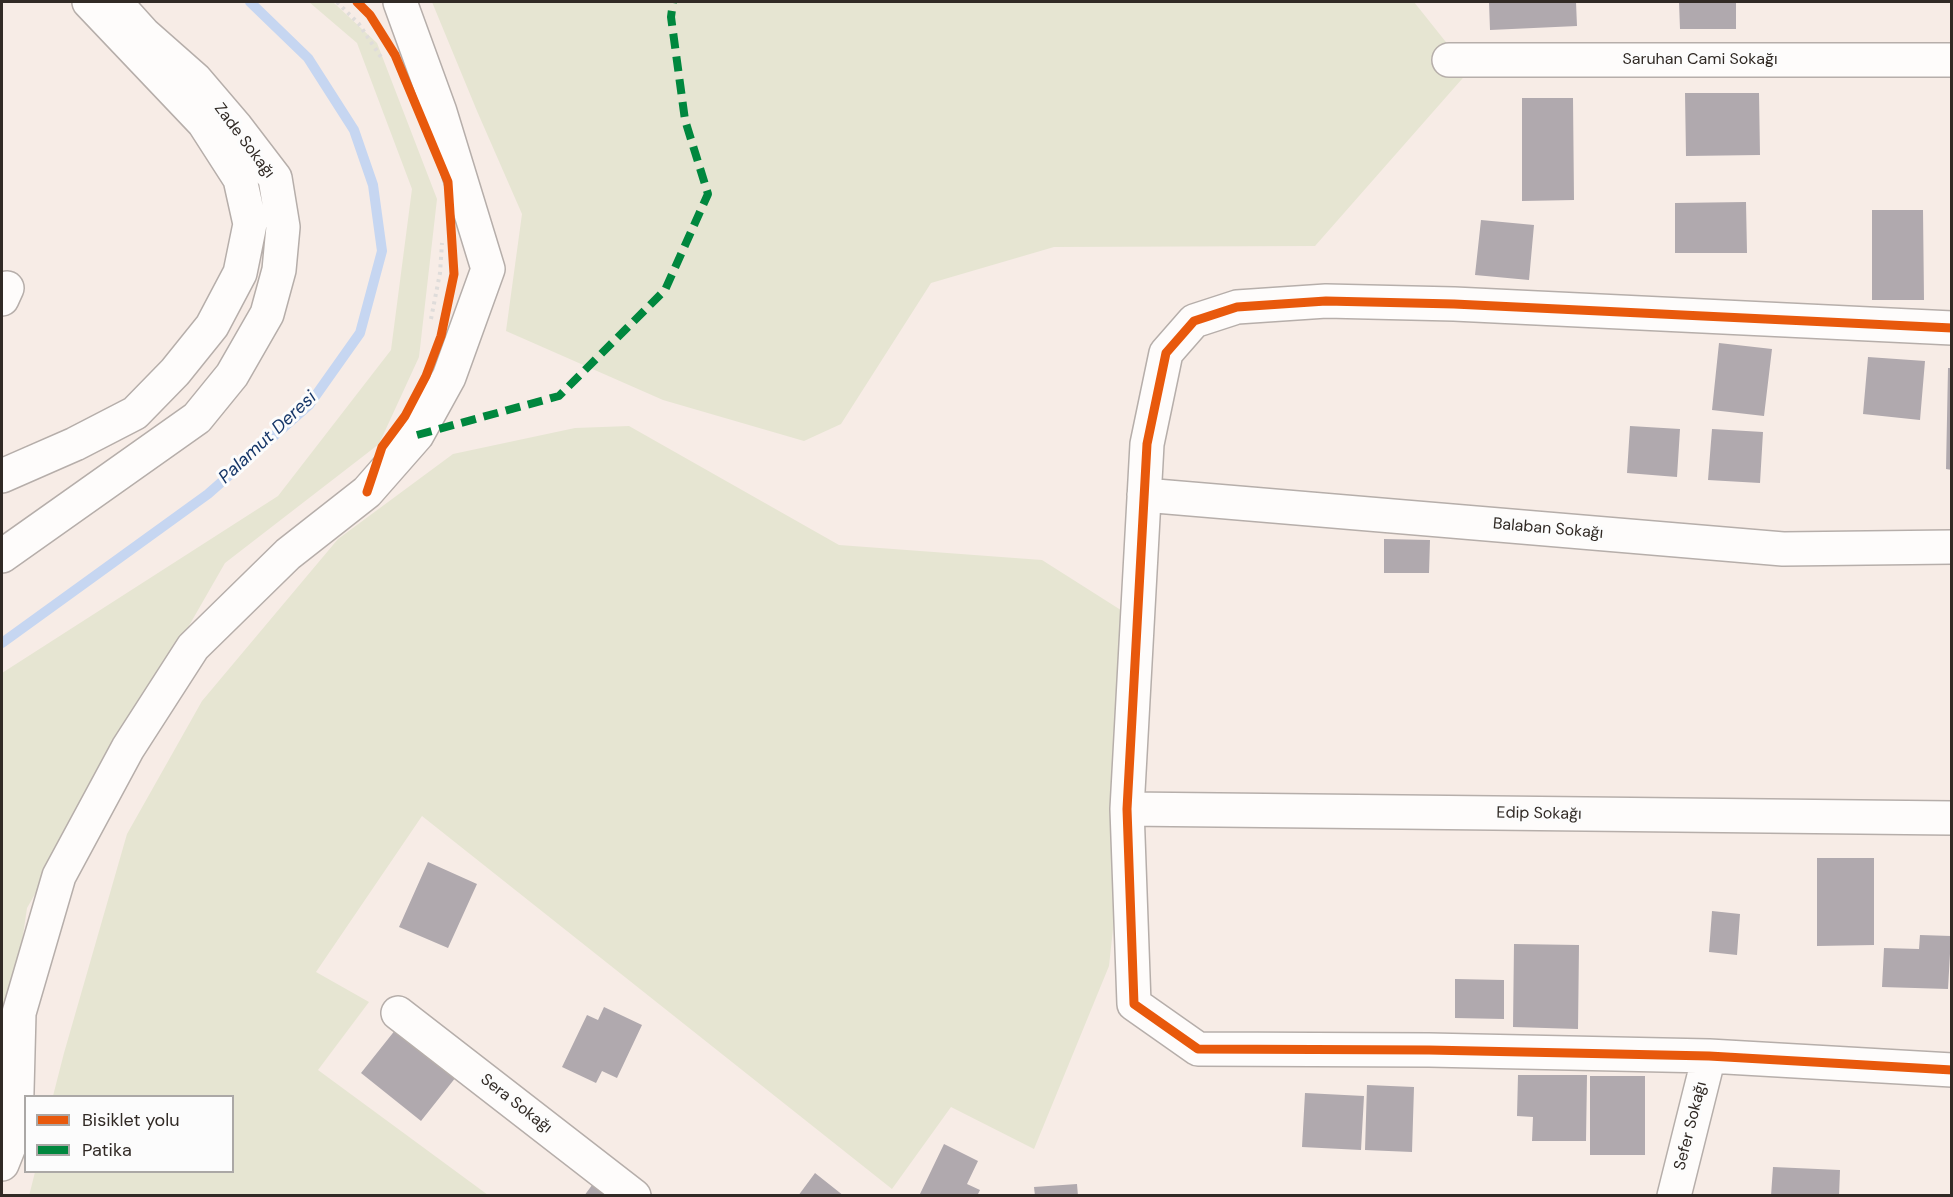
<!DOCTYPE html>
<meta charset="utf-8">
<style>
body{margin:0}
#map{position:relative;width:1953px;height:1197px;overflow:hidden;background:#f7ece6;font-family:"DM Sans",sans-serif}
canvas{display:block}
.frame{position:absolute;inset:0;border:3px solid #312a25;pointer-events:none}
.legend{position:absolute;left:24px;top:1095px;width:210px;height:78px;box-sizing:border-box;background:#fcfcfc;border:2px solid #aba8a6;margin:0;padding:8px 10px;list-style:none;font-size:18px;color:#312a25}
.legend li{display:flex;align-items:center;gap:12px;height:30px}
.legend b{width:30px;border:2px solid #aba8a6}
</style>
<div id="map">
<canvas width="1953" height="1197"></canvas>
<div class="frame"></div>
<ul class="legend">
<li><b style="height:8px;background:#e8590c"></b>Bisiklet yolu</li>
<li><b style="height:8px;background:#00873e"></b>Patika</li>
</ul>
</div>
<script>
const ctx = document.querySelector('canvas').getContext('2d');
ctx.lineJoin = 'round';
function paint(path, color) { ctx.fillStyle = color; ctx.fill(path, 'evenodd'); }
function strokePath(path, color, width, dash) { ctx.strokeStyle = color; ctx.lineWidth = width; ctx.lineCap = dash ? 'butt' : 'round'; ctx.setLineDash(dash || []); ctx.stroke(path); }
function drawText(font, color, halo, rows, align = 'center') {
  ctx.font = font + ' "DM Sans",sans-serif'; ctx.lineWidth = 6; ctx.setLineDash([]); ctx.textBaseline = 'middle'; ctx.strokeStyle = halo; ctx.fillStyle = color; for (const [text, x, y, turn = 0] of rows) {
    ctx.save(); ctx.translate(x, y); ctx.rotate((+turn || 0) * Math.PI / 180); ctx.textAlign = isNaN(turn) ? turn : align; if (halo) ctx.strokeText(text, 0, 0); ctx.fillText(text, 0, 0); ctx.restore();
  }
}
const green = new Path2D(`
 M309,2H333L377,43L437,199L419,357L379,444L225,563L27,908L2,1080V673L278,496L391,350L412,189L357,43Z
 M432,2H1414L1469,71L1315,246L1054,247L931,283L841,424L804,441L663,400L506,331L522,214L477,111Z
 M629,426L839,545L1042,560L1146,626L1109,966L1034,1149L951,1107L892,1189L422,816L316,972L369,1002L318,1070L488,1195L29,1196L35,1172H232V1096H53L64,1053L127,834L202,701L338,539L453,454L575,428Z`);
const stream = new Path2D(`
 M2,643L208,494L309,405L360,333L382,251L373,185L354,130L308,58L250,2`);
const building = new Path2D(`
 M1489,2H1576L1577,26L1490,30Z
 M1679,2H1736V29H1680Z
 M1685,93H1759L1760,155L1686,156Z
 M1522,98H1573L1574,200L1522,201Z
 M1746,202L1747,253H1675V203Z
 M1872,210H1923L1924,300H1872Z
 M1481,220L1534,225L1529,280L1475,275Z
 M1719,343L1772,349L1764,416L1712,410Z
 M1868,357L1925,361L1920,420L1863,414Z
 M1948,368H1952V470L1946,469Z
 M1630,426L1680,429L1677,477L1627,473Z
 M1712,429L1763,432L1760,483L1708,480Z
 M1384,539L1430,540L1429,573H1384Z
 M1817,858H1874V945L1817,946Z
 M428,862L477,884L448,948L399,927Z
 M1712,911L1740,914L1737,955L1709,952Z
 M1920,935L1951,936L1948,989L1882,987L1884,948L1919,949Z
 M1514,944L1579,945L1578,1029L1513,1027Z
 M1455,979L1504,980V1019L1455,1018Z
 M604,1007L642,1025L617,1078L602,1071L596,1083L562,1067L587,1015L598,1020Z
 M396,1029L456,1077L421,1121L361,1073Z
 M1518,1075H1587L1586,1141H1532L1533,1117L1517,1116Z
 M1590,1076H1645V1155H1590Z
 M1367,1085L1414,1087L1412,1152L1365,1150Z
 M1305,1093L1364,1096L1361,1150L1302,1147Z
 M944,1144L978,1161L967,1184L980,1190L977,1196H919Z
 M1773,1167L1840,1170L1839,1196H1771Z
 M815,1173L844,1196H798Z
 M598,1177L622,1196H584Z
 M1077,1184L1078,1196H1035L1034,1187Z`);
const path = new Path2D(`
 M337,2L359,24L381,57
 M431,319L440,273L442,243`);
const minor = new Path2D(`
 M1449,60H1952
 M2,299L7,288
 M1952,328L1454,304L1326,301L1237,307L1194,321L1166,353L1147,444L1127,809L1134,1004L1198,1049L1429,1050L1709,1056L1952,1070
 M2,476L75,444L135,413L175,372L212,326L240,273L250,224L240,179L204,123L89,2
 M1144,495L1783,549L1952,547
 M2,556L197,418L232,375L267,314L279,270L283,227L275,178L236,127L195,79L144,34L115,2
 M1127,809L1952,818
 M398,1013L634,1196
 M2,1164L16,1129L19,1013L59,876L128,748L193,647L288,554L367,492L417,435L449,377L488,269L440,112L400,2
 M1674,1196L1709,1056`);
const quiet = new Path2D(`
 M417,435L559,396L665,290L708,194L685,120L671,17L673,2`);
const cycleway = new Path2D(`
 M357,2L370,15L395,55L448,182L454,274L441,336L426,376L405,416L382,447L367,492
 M1952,328L1454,304L1326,301L1237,307L1194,321L1166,353L1147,444L1127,809L1134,1004L1198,1049L1429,1050L1709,1056L1952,1070`);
const streetNames = [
 ["Saruhan Cami Sokağı",1700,60],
 ["Zade Sokağı",244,141,53],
 ["Balaban Sokağı",1548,529,5],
 ["Edip Sokağı",1539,814,1],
 ["Sera Sokağı",516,1104,38],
 ["Sefer Sokağı",1691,1126,-76]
];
const waterNames = [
 ["Palamut Deresi",268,438,-43]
];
paint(green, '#e6e5d2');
strokePath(stream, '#c6d6f1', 10);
paint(building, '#b0a9ae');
strokePath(minor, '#b6aeaa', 36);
strokePath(path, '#dfdcda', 4, [3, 4.5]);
strokePath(minor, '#fefcfb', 33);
strokePath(quiet, '#00873e', 8, [15, 8]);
strokePath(cycleway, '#e8590c', 9);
drawText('16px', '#312a25', '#fcfcfc', streetNames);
drawText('italic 18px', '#163668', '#fcfcfc', waterNames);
</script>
